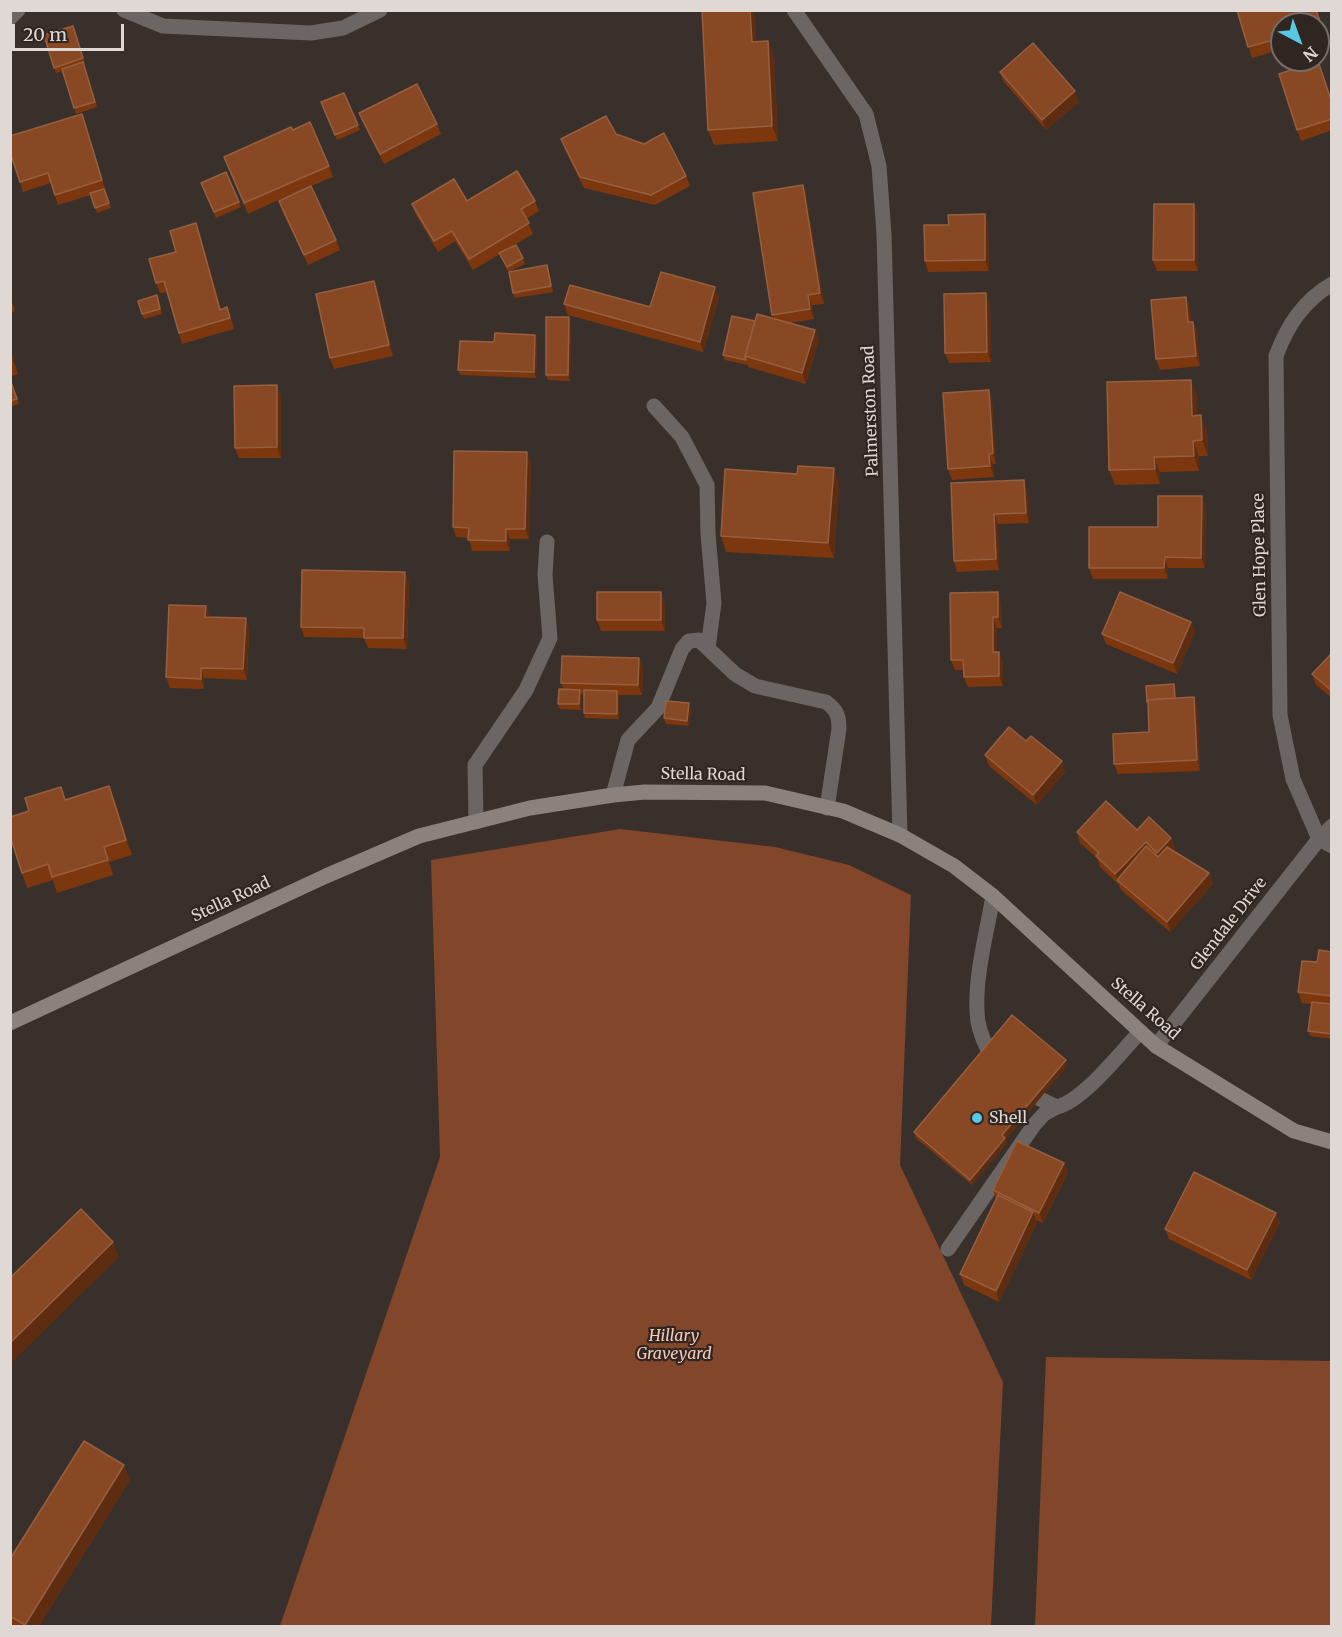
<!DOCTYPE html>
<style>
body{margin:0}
#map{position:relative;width:1342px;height:1637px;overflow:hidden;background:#3a302b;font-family:Merriweather,serif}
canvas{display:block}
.frame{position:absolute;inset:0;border:12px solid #dfd8d5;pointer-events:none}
.north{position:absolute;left:1270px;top:12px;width:60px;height:60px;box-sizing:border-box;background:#302621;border:2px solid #766d69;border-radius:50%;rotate:139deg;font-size:16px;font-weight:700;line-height:24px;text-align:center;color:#dfd8d5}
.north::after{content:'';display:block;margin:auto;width:21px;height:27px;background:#59c8e5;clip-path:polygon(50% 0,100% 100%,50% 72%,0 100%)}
.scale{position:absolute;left:12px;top:24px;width:112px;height:27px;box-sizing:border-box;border:3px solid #dfd8d5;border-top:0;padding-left:8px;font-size:18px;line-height:21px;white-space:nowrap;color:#dfd8d5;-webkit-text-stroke:4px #302621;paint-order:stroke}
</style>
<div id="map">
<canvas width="1342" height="1637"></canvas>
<div class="frame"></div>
<div class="north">N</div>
<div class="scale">20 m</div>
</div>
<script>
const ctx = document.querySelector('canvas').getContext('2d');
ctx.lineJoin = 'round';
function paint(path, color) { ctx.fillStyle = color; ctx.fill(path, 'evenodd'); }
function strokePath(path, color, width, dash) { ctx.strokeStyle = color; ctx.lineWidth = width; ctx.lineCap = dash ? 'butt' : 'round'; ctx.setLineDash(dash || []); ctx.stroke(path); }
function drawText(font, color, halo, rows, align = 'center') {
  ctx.font = font + ' Merriweather,serif'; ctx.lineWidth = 4.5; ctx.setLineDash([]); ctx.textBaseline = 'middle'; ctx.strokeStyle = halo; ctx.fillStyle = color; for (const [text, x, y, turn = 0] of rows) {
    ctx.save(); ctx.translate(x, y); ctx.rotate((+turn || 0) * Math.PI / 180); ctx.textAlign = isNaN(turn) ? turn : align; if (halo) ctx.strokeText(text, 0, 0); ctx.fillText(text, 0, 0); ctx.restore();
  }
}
const green = new Path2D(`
 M620,829L775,847L849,865L911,895L900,1165L1003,1382L991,1626H280L440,1157L431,860Z
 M1046,1357L1331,1361V1626H1035Z`);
const service = new Path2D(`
 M654,406L682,437L707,485L708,534L714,603L708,648
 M613,795L628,740L658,708L682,649L689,641L699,640L735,674L755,686L826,702C837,710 839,716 839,729L827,808
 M476,822L475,765L526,690L550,638L545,575L547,542
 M988,1050C982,1038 977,1025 977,1011C975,975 987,932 993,896
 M1040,1099L1057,1107C1084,1100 1120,1053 1140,1032
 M948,1249L1034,1125L1044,1114L1057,1107`);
const minor = new Path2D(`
 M124,10L163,26L311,33L343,28L380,10
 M794,10L866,114L879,166L884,234L900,835
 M10,18L18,10
 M1332,284C1303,301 1287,326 1276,356L1280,715L1293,779L1319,839L1332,846
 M1156,1046L1319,839L1332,826`);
const secondary = new Path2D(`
 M10,1023L326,876L419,836L530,808L613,795L645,792L765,793L843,811L900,835L954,866L993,896L1156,1046L1294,1131L1332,1142`);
const wall = new Path2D(`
 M1237,10H1317L1325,35L1318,38V24H1282V49L1252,58Z
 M755,16L756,41H768L774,56L778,141L714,145L708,130Z
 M73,26L85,63L84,64L97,107L76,114L62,71L56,73L44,35Z
 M1000,72L1079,102L1046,130L1004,82Z
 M344,93L360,130L337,140L321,102Z
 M1332,102V130L1301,141L1297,130Z
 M359,113L437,124L441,134L384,164L363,123Z
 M82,114L111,208L97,213L91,195L58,205L51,183L23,192L20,182Z
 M293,130L329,166L333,177L311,186L336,240L340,250L308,265L282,211L279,201L294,193L248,214L224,157Z
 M616,134L644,144L686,176L690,186L655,205L584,188L565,150L561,139Z
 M803,185L806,195L824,304L812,305L814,319L790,323L815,330L819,341L806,384L748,367V365L725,360L723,355L755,321L774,318L772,315Z
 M203,188L239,202L241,207L216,218Z
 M467,201H535L539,211L526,219L533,234L509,248L523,258L525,264L508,272L500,254L473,270L455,241L438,252L416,215L412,204Z
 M1194,204L1198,214V271H1157L1153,260Z
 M985,214L988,225L989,271L928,272L925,261L949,225Z
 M200,234L221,309L231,318L234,329L182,344L167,292L160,293L156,283L176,252Z
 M549,271L553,292L515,298L513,293Z
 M715,287L719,298L703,352L568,315L564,304L650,307Z
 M378,291L393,356L334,369L330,358Z
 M10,296L15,311L10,313Z
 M1186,297L1190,308L1191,322H1193L1197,332L1200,366L1160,370L1156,359Z
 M159,301L162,314L144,319L142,314Z
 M990,304L991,362L949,363L945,353Z
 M571,323L570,381L548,380L546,375Z
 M535,335L537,340L536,378L460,375L458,370L494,342Z
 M10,349L18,374L10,376Z
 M11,382L19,404L10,407V383Z
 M277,385L281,396V458H239L235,448Z
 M989,390L992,401L996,464H993L994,477L952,480L948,469Z
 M1197,395V416L1207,431L1208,456H1199V471L1160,472V484L1115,485L1109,470Z
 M531,462L529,539H510V551H472L469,538L456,537L453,527Z
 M797,474L839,484L834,558L726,552L721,536Z
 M951,483L1028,491L1029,523L998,524L999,570L957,572L954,561Z
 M1202,496L1206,507L1205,568H1168V579H1093L1089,568L1158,527Z
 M409,582L407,649L368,648L364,638L304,637L301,627Z
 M665,602V631H601L597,620Z
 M1001,603L1002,628H997V652H999L1003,663V686L968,687L964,677V670H955L951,660Z
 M210,617L249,629L247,680L204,678V689L170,688L166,677Z
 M1191,622L1195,632L1177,674L1106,644L1102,634Z
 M1332,653V698L1316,685L1312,674Z
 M639,658L643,668L642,695H619V719L585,718L584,713V694H581V710L560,709L558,704L564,689L561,683Z
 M1174,684L1176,690V698L1194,697L1198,708L1200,771L1118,774L1114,764L1149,732L1148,705L1147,702Z
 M689,703L691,709L689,726L666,724L664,718Z
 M1026,741L1065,772L1037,805L989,766L985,755Z
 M66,800L115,801L132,855L109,862L113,875L57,893L53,880L27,888L22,873Z
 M1077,832L1171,838L1175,849L1173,850L1209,873L1213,884L1170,932L1121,890L1119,885L1100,867L1097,858L1080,843Z
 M1332,952V1039L1310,1036L1308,1031L1311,1004L1302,1003L1298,992L1317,962Z
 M1067,1066L1006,1139L1007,1143L972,1185L916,1138L914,1132Z
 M1064,1163L1068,1173L1043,1223L1036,1220L1037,1223L999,1302L964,1285L960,1274L996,1199L993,1190Z
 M1276,1213L1280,1223L1251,1280L1169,1239L1165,1229Z
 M130,1480L39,1626H10V1559Z`);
const shadedWall = new Path2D(`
 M750,10H753L755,16L757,57L752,42Z
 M768,41L774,56L778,141L772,126Z
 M1075,91L1079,102L1046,130L1042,120Z
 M803,185L806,195L824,304L820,293Z
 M1194,204L1198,214V271L1194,260Z
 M985,214L988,225L989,271L985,260Z
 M196,223L200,234L224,320L220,310Z
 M374,281L378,291L393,356L389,345Z
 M715,287L719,298L703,352L700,342Z
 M986,293L990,304L991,362L987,352Z
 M808,295L812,305L814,319L810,309Z
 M1186,297L1190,308L1192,333L1188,322Z
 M569,317L571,323L570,381L568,375Z
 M1193,322L1197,332L1200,366L1196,356Z
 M815,330L819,341L806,384L802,373Z
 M535,335L537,340L536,378L534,372Z
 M10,349L18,374L10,353Z
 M1191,380L1197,395L1198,431L1192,416Z
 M277,385L281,396V458L277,447Z
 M989,390L992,401L996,464L993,453Z
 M1201,415L1207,431L1208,456L1202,440Z
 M1193,441L1199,456V471L1194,456Z
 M527,452L531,462L529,539L525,529Z
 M989,454L993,464L994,477L990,466Z
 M1154,457L1160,472V484L1155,469Z
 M834,468L839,484L834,558L828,543Z
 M1024,480L1028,491L1029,523L1026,513Z
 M1202,496L1206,507L1205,568L1201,558Z
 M994,514L998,524L999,570L996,559Z
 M506,529L510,539V551L506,541Z
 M1165,557L1168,568V579L1164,568Z
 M405,572L409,582L407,649L403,638Z
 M661,592L665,602V631L661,620Z
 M998,592L1001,603L1002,628L998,617Z
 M206,606L210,617H205Z
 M993,617L997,628V663L993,652Z
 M246,618L249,629L247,680L243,669Z
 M1191,622L1195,632L1177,674L1173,663Z
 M999,652L1003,663V686L999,676Z
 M639,658L643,668L642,695L638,685Z
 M201,668L204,678V689L201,679Z
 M1174,684L1176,690L1177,705L1175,700Z
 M580,690L581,695V710L579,704Z
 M617,691L619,696V719L617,714Z
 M1194,697L1198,708L1200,771L1197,760Z
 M689,703L691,709L689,726L687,721Z
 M1062,761L1065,772L1037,805L1033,795Z
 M109,786L115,801L132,855L126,840Z
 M1171,838L1175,849L1161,863L1157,853Z
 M1146,842L1149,853L1117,880L1115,874Z
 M1209,873L1213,884L1170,932L1167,922Z
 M1066,1060L1067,1066L1006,1139L1007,1143L972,1185L970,1180L1002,1135Z
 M1064,1163L1068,1173L1043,1223L1039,1213Z
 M1033,1212L1037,1223L999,1302L996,1291Z
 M1276,1213L1280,1223L1251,1280L1247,1270Z
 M113,1242L119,1257L10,1364V1343Z
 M124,1465L130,1480L39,1626H26L25,1625Z`);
const building = new Path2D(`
 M702,10H750L752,42L768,41L772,126L708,130Z
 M1237,10H1316L1321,25L1318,26V24H1282V30L1279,31L1281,38L1248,47Z
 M73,26L83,58L54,68L44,35Z
 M1033,43L1075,91L1042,120L1000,72Z
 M1318,61L1332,103V119L1297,130L1279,74Z
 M83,62L95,102L74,108L62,69Z
 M417,84L437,124L380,154L359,113Z
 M344,93L358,125L335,135L321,102Z
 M82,114L102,180L55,195L48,173L20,182L10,152V136Z
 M606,116L616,134L644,144L664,133L686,176L651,195L580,177L561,139Z
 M310,122L329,166L244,203L224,157L291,127L293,130Z
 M517,171L535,201L521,209L529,223L469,259L452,231L434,241L412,204L454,179L467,201Z
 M226,172L239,202L214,212L201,183Z
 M803,185L820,293L808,295L810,309L772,315L753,193Z
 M311,186L336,240L304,255L279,201Z
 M104,189L109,203L95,208L90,193Z
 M1154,204H1194V260H1153Z
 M985,214V260L925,261L924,225H949L948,215Z
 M196,223L220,310L227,307L230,318L179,333L164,281L156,283L149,259L176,252L170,231Z
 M516,245L523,258L507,267L499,253Z
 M547,265L551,286L513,293L509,272Z
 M661,272L715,287L700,342L564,304L570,285L650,307Z
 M374,281L389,345L330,358L316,294Z
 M986,293L987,352L945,353L944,294Z
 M157,295L160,309L142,314L138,301Z
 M1186,297L1188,322H1193L1196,356L1156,359L1151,300Z
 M757,314L815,330L802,373L745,356Z
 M732,316L755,321L745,356L746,360L723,355Z
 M546,317H569L568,375H546Z
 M495,333L535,335L534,372L458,370L460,341L494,342Z
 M1191,380L1192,416L1201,415L1202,440L1193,441L1194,456L1154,457L1155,469L1109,470L1107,382Z
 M11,382L17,399L10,401V383Z
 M277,385V447L235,448L234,386Z
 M989,390L993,453L989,454L990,466L948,469L943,393Z
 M454,451L527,452L525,529H506V541L468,540L469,528L453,527Z
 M798,466L834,468L828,543L721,536L725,469L797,474Z
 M1024,480L1026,513L994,514L996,559L954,561L951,483Z
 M1158,496H1202L1201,558L1165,557L1164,568H1089V527H1158Z
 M302,570L405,572L403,638H364V628L301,627Z
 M597,592H661V620H597Z
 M998,592V617H993V652H999V676L964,677L963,660H951L950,593Z
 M1120,592L1191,622L1173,663L1102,634Z
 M169,605L206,606L205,617L246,618L243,669L201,668V679L166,677Z
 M1332,653V691L1312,674Z
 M562,656L639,658L638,685L561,683Z
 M1174,684L1175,698L1148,700V701L1147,702L1146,686Z
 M559,689L580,690L579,704H558Z
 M584,690L617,691V714L584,713Z
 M1194,697L1197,760L1114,764L1113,734L1149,732L1148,700Z
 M666,701L689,703L687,721L664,718Z
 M1009,727L1026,741L1031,736L1062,761L1033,795L985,755Z
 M109,786L126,840L104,847L108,860L52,877L48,864L22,873L10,836V817L29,811L25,798L61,787L65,800Z
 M1106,801L1137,830L1149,817L1171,838L1157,853L1146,842L1115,874L1096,856L1099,853L1077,832Z
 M1146,846L1158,857L1167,847L1209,873L1167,922L1117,880Z
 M1319,950L1332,952V996L1298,992L1302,961L1317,962Z
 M1312,1002L1332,1004V1034L1308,1031Z
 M1012,1015L1066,1060L1002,1135L1005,1138L970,1180L914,1132Z
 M1017,1141L1064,1163L1039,1213L993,1190Z
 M1194,1172L1276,1213L1247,1270L1165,1229Z
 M998,1195L1033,1212L996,1291L960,1274Z
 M81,1209L113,1242L10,1343V1278Z
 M84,1441L124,1465L25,1625L10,1616V1559Z`);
const markers = [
 [977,1118,6,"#59c8e5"]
];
const streetNames = [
 ["Palmerston Road",871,411,-92],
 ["Glen Hope Place",1260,555,-91],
 ["Stella Road",703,775,1],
 ["Stella Road",231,900,-25],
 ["Glendale Drive",1229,924,-52],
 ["Stella Road",1145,1009,41]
];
const poiNames = [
 ["Shell",989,1118]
];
const parkNames = [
 ["Hillary",674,1336],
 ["Graveyard",674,1354]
];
paint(green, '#82462b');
strokePath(service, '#6b6663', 15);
strokePath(minor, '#6b6663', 15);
strokePath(secondary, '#8b827e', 15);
paint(wall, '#7d370f');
paint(shadedWall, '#5e2d11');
paint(building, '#884824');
strokePath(building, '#965f40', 1.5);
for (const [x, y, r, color] of markers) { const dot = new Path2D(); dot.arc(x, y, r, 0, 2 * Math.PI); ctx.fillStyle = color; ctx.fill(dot); strokePath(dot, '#302621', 2); }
drawText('16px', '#dfd8d5', '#302621', streetNames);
drawText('16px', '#dfd8d5', '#302621', poiNames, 'left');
drawText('italic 16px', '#f8cbb8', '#302621', parkNames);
</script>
